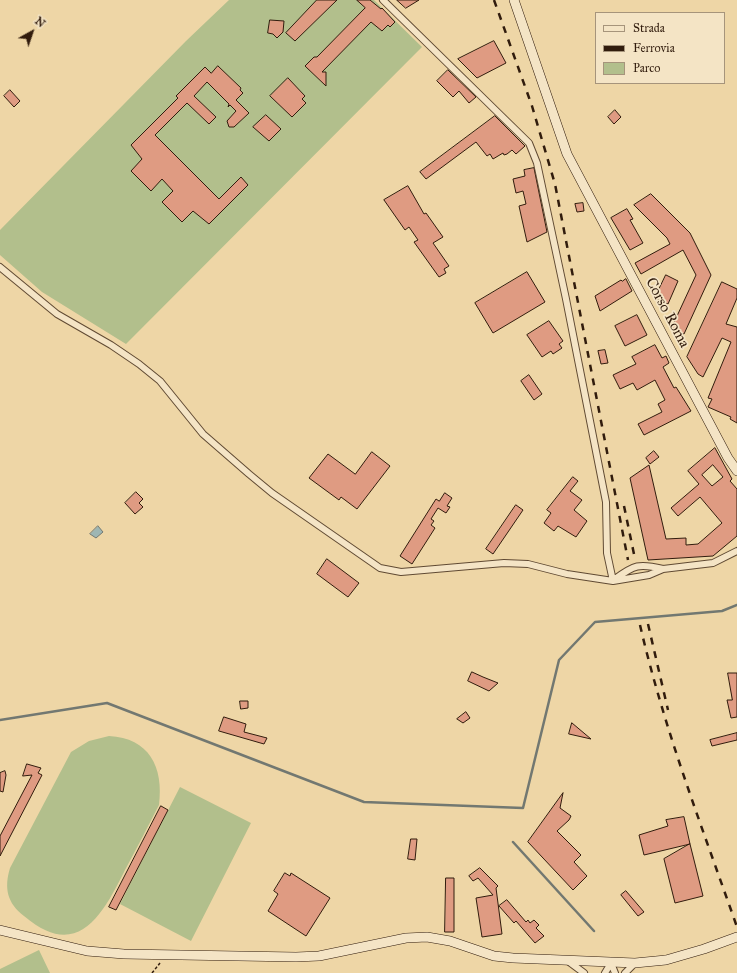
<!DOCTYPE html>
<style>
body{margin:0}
#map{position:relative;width:737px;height:973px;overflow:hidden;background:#eed6a6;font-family:"IM FELL Great Primer",serif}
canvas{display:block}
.legend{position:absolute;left:595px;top:12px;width:130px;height:72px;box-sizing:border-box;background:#f4e4c5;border:1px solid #a6947b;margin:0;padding:5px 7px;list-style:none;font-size:12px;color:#311c0d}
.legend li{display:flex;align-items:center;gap:8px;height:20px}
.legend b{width:20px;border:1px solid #a6947b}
.north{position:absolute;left:12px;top:12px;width:40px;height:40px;-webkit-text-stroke:3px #f4e4c5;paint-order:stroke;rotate:40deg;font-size:11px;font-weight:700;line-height:16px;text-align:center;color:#311c0d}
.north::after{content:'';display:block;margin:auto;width:14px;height:18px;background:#311c0d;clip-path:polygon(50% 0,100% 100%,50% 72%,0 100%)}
</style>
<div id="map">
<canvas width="737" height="973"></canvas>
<ul class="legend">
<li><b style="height:5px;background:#f4e4c5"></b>Strada</li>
<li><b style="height:5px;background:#311c0d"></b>Ferrovia</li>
<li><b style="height:11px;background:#b2bf8c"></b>Parco</li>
</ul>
<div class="north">N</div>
</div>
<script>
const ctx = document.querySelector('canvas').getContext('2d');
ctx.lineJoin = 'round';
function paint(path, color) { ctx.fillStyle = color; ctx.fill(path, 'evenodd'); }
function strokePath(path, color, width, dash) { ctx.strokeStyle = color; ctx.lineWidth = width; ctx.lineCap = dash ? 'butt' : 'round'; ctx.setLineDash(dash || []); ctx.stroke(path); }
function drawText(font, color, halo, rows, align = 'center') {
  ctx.font = font + ' "IM FELL Great Primer",serif'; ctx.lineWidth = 3.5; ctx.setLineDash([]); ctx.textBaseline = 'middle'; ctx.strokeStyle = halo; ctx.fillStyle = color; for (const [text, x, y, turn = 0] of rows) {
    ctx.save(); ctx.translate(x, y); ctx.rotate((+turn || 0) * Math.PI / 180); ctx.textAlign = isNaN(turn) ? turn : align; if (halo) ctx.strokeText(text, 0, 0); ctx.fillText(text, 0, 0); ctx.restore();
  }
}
const green = new Path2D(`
 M229,0H374L422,47L126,344L42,292L0,255V230L186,41Z
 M109,736C149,738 164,767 159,805C148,826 137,848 125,870C103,914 78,962 24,916C7,903 4,888 10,868L71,752L89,741Z
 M180,787L251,823L191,941L120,904Z
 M39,950L50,973H0V969Z`);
const water = new Path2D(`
 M98,526L103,532L96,538L90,534Z`);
const stream = new Path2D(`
 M0,720L107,703L364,802L523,808L559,660L595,622L722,611L737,605
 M513,842L594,931`);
const building = new Path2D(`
 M317,0H337L295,41L286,33Z
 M357,0H370L381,9L382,8L395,22L390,27L388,25L382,31L371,22L322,72H326V86L305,66L314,57H317L365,8Z
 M397,0H419L406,8Z
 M270,20L284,21L283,32L277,38L273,34L268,33Z
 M494,41L506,63L477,78L458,59Z
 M218,66L241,88L240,90L243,93L236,100L249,113L234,127H229L227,121L236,111L230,105L228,107L229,104L207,82L194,96L216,117L209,124L187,103L155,135L219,199L241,177L248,185L209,224L193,211L182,222L162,202L173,191L162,179L151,191L131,171L142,159L131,145L178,98L176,96L205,67L211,73Z
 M448,70L476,97L469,103L459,91L453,97L437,81Z
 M288,78L305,96L302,99L306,103L292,117L270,96Z
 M10,90L20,101L14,107L4,96Z
 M615,110L621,117L614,124L608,117Z
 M266,115L281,129L269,141L253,127Z
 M495,116L525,146L516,154L512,150L507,154L504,155L503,153L493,159L490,154L487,156L476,142L426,179L420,172Z
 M534,168L547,232L527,242L519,206L526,204L523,191L516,193L513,179L525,176L524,170Z
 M408,186L424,214L426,213L443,237L433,243L449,266L444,269L446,273L439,277L414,242L418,240L409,227L405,230L384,200Z
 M651,194L690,233L711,275L684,334L671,329L696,275L683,250L641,274L635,263L670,244L667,238L634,205Z
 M583,203L584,211L577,212L575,204Z
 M627,209L633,219L630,220L643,243L630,250L611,218Z
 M527,272L545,302L493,333L475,303Z
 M666,275L678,281L668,304L655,298Z
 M626,279L632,291L600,311L595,296L621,280L622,281Z
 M722,282L737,289V298L726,324L737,327V423L730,419L731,417L708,407L712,399L708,398L731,342L722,338L703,377L698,374L687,357Z
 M637,315L647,335L625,346L615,326Z
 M549,321L563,341L559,344L562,348L553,354L551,351L542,357L527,335Z
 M655,345L662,358L666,356L669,363L663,367L674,388L676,387L691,411L644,435L638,424L662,412L658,404L665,400L655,380L637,390L633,383L620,389L613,375L636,364L632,357Z
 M605,350L608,363L601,364L598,351Z
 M529,375L542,394L534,400L521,381Z
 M715,448L732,479L730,481L737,489V536L713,556L648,560L630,478L649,465L666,539L686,538V545L698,544L722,523L700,497L678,516L671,508L699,484L688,471ZM713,465L723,477L712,486L702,475Z
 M654,451L659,457L650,464L646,458Z
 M372,452L390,466L357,509L341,497L339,500L309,478L328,454L355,474Z
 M573,477L578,481L570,491L582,500L574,510L587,521L576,537L558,526L554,531L544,523L551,513L547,510Z
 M136,492L143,499L139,503L143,507L135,514L125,503Z
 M445,493L452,498L447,506L450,507L446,513L438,508L431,519L434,521L431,525L435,528L412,564L400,556L436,499L439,501Z
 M516,505L523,510L493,554L486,549Z
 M327,559L359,583L348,597L317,574Z
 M472,672L483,677L498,683L489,691L468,681Z
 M728,673H737V717L731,718L727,700H732Z
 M240,701H248V708L241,709Z
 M466,712L470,718L463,723L457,719Z
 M224,717L246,724L244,732L267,738L264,744L219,731Z
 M572,723L591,739L569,734Z
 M737,733V740L712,746L710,740Z
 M27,764L41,768L38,773L42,775L0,856V836L32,775L23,776Z
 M5,771L6,775L3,792L0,791V773Z
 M563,793L560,808L571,816L569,820L557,831L581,855L574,862L587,876L573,890L528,842Z
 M161,806L168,810L116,910L109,907Z
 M684,817L690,844L644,855L639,835L668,826L666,820Z
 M411,839H417L415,860L408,859Z
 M690,844L703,896L675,903L664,859Z
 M480,868L498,886L496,888L502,934L482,937L476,898L493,895L478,878L473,881L469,876Z
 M285,873L290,876L291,873L330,898L306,936L268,911L278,894L274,891Z
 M446,878H454V932H445Z
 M626,891L644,912L638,916L621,895Z
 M507,900L526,922L528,920L530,923L534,920L539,925L536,928L544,936L535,943L516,921L514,923L499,906Z`);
const path = new Path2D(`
 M152,973L160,963`);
const street = new Path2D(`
 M383,0L529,143L537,163L566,299L606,502L607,553L613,581
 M0,267L57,314L111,345L139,364L160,381L203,434L249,474L272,493L380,568L401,572L504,563L528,564L567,574L613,581L649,575L663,569L713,563L737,551
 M615,579C634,565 639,563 663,569
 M568,961L584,973
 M611,963L615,973
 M605,973L611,963
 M625,973L635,963`);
const secondary = new Path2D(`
 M514,0L567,154L728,458L737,471
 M0,930L87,951L124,954L296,957L319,956L406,938L427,937L450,941L494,956L513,958L635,963L666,960L704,949L737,937`);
const rail = new Path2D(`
 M494,0L532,106L555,184L628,560
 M624,506L635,559
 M648,624L668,710
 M640,625C664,729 702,827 737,927`);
const streetNames = [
 ["Corso Roma",667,313,62]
];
paint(green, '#b2bf8c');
paint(water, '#9eb6b3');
strokePath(water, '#727871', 1);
strokePath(stream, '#727871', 2.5);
paint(building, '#df9b82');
strokePath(building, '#311c0d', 1);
strokePath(street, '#604a33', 8);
strokePath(secondary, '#311c0d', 10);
strokePath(path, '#311c0d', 1.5, [3, 2]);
strokePath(street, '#f4e4c5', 6);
strokePath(secondary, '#f4e4c5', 9);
strokePath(rail, '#311c0d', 2.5, [7, 7]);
drawText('15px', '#311c0d', '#f4e4c5', streetNames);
</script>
